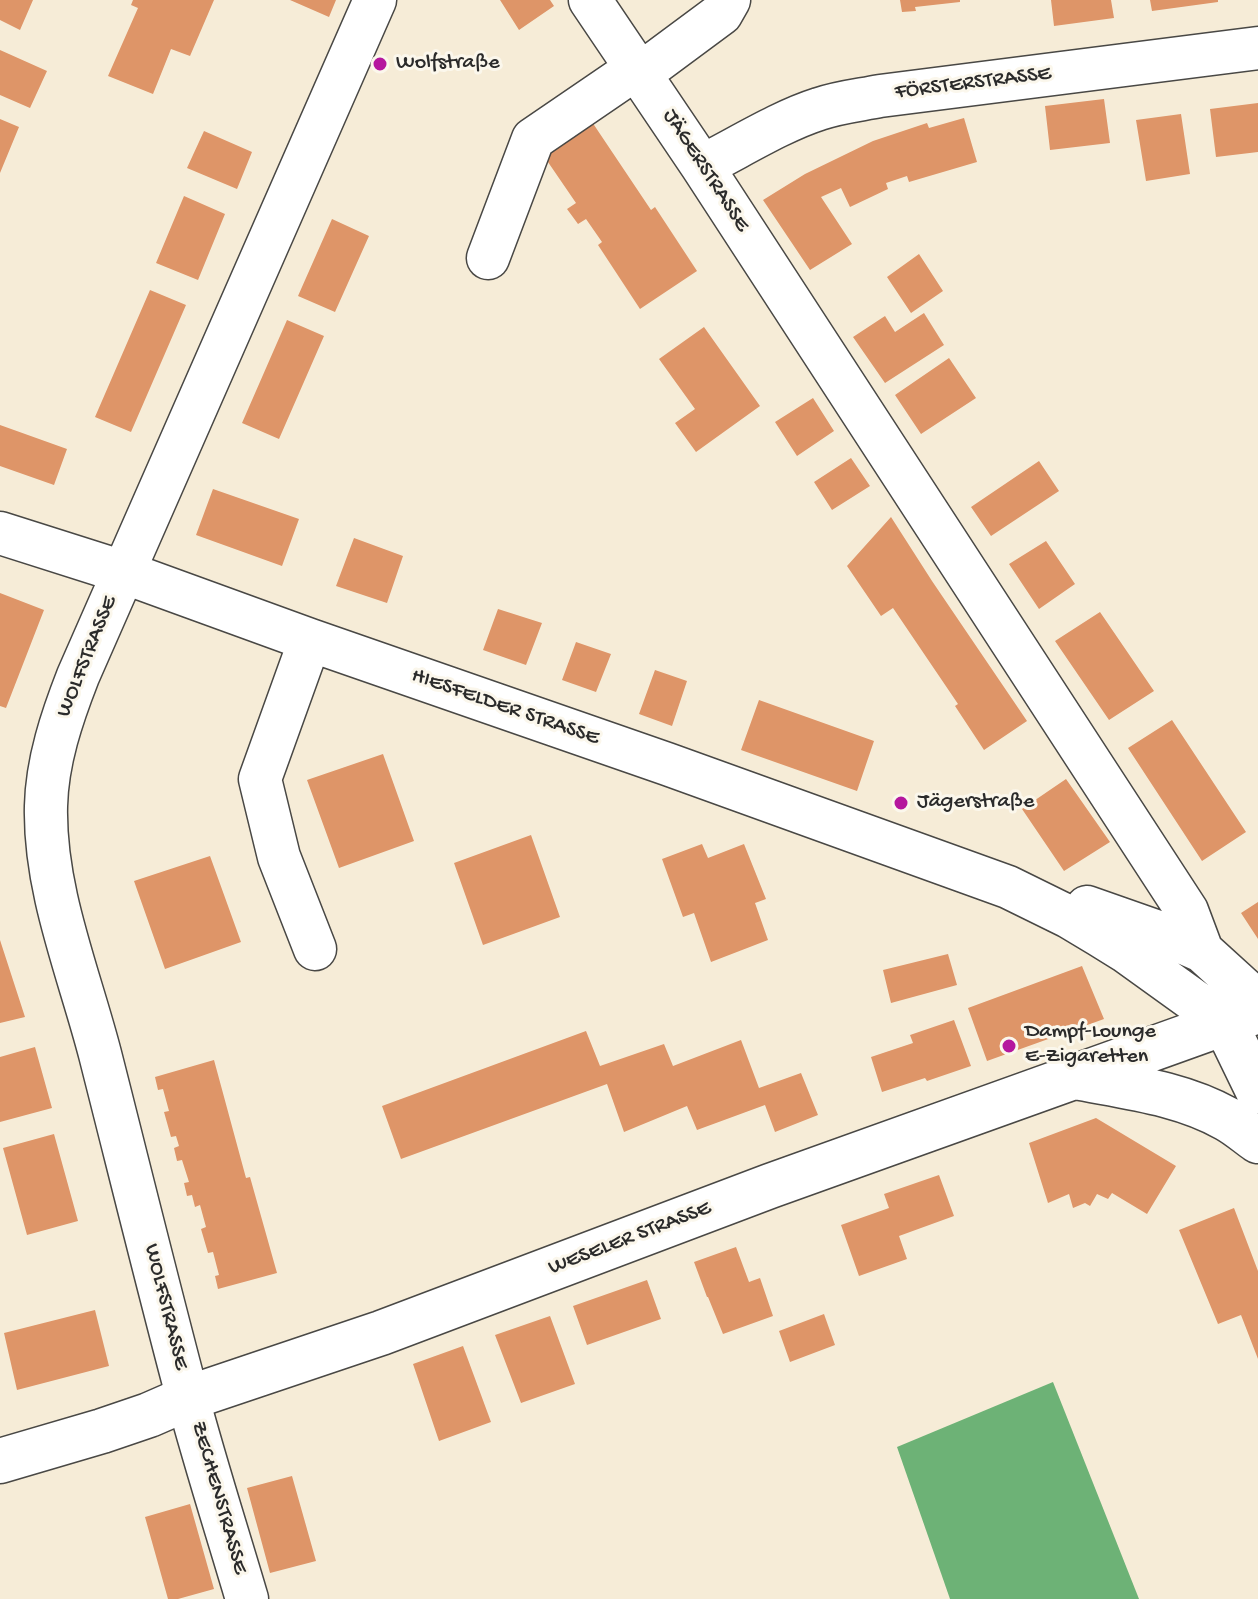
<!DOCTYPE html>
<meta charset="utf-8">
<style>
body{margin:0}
canvas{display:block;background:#f6ecd7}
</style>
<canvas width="1258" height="1599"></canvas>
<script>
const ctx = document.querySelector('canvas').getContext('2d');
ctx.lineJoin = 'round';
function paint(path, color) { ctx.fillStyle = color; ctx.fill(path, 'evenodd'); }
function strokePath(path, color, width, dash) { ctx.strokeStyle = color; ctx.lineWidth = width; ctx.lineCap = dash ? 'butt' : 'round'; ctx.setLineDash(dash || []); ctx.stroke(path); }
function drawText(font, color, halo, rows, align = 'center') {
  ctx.font = font + ' "Gochi Hand",sans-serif'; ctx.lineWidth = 6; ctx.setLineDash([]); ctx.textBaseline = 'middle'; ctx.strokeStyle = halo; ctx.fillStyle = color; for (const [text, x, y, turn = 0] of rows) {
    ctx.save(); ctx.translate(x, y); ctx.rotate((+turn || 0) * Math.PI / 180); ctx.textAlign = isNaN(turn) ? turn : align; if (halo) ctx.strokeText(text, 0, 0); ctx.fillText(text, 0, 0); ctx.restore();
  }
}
const forest = new Path2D(`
 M1053,1382L1139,1599H950L897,1447Z`);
const building = new Path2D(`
 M0,0H33L20,30L0,20Z
 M133,0H214L190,56L171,49L153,94L108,76L138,8L131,5Z
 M290,0H336L329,17Z
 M500,0H550L554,6L519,30Z
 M900,0H960V2L915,7L916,11L902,12Z
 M1051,0H1111L1114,18L1054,26Z
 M1150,0H1218V2L1152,11Z
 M0,50L47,71L30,108L0,95Z
 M1104,99L1110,143L1050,150L1045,106Z
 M1258,103V152L1216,157L1210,109Z
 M586,113L651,210L655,207L697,271L640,309L598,245L602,242L586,219L578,224L567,209L576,203L537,146Z
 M1181,114L1190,174L1146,181L1136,120Z
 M964,118L977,162L909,182L907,176L886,183L888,189L850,207L841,188L821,197L852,244L810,270L763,200L805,174L873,141L927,123L929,128Z
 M0,119L19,127L0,173Z
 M204,131L252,152L237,189L187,168Z
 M184,196L225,214L198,280L156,263Z
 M332,219L369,236L335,312L298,296Z
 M919,254L943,291L911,313L887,277Z
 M150,290L186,305L131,432L95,417Z
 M924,313L944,345L885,383L853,337L885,316L895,332Z
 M287,320L324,336L279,439L242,423Z
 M704,327L760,406L696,452L675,423L695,409L659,359Z
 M949,358L976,398L921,434L895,395Z
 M813,398L834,431L797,456L775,422Z
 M0,425L67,449L54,485L0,466Z
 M851,458L870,486L832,510L814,482Z
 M1039,461L1059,491L991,536L971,507Z
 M213,489L299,519L282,566L196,535Z
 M891,517L932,581L1027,721L984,750L955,706L958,704L893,608L881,616L847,566Z
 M354,538L403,556L387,603L336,586Z
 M1046,541L1075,584L1039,609L1009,564Z
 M0,593L44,610L6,708L0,706Z
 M498,609L542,623L526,665L483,650Z
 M1100,612L1154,691L1109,720L1055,641Z
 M576,642L611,654L596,692L562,680Z
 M655,670L687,681L672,726L639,714Z
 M759,700L874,741L857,791L741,750Z
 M1172,720L1246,832L1202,861L1128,748Z
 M383,754L414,841L339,868L307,780Z
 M1066,779L1110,842L1064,871L1022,809Z
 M531,835L560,917L483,945L454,863Z
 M702,844L708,858L744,844L766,899L755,903L768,940L711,962L694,913L683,917L662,859Z
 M210,856L241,942L165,969L134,881Z
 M1258,902V939L1241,913Z
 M0,940L25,1017L0,1023Z
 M948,954L957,985L891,1003L883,970Z
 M1082,966L1104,1019L987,1061L968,1008Z
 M954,1020L971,1066L927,1081L925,1078L882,1092L871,1057L913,1043L910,1035Z
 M586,1031L600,1066L664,1044L673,1066L741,1040L759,1088L801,1073L818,1115L775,1132L765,1105L697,1130L687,1106L624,1132L607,1084L401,1159L382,1106Z
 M35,1047L52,1108L0,1122V1057Z
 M214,1060L246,1178L250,1177L277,1273L218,1289L215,1276L219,1275L213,1252L208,1253L201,1229L206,1227L200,1205L195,1207L192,1195L187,1196L184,1183L189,1182L182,1160L177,1161L174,1148L179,1146L176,1136L171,1137L164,1112L169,1111L163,1089L158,1090L155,1077Z
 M1096,1118L1176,1166L1147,1214L1112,1193L1108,1199L1097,1194L1090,1206L1085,1203L1073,1208L1069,1194L1048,1203L1029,1143Z
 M54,1134L78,1221L27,1235L3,1148Z
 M939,1175L954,1216L899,1236L907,1259L859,1276L841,1225L889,1208L884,1194Z
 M1234,1208L1258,1271V1359L1241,1315L1218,1324L1179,1230Z
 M736,1247L749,1282L760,1278L773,1316L723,1334L708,1297H707L694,1262Z
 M647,1280L661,1319L587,1345L573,1306Z
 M95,1310L109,1366L17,1390L4,1333Z
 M824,1314L835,1345L790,1362L779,1331Z
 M550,1316L575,1384L521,1403L495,1335Z
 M463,1346L491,1422L439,1441L413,1364Z
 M292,1476L316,1561L270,1573L247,1488Z
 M190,1504L214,1589L178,1599H168L145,1517Z`);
const minor = new Path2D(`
 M590,0L702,166L1187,911L1202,951
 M640,74L721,14L729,0
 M702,166C738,148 781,121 819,109C839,102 860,100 880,96L1258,48
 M488,258L533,139L637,68
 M0,533L123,572L310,640L667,764L1008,887L1069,917L1099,935L1125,951L1225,1023
 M310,640L260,779L279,857L315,949
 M1087,907L1164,934L1202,951L1258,1002
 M247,1599C227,1531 205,1463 187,1395C157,1282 129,1168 100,1054C79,973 44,890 46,806C47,761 62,717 78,676L375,0`);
const major = new Path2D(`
 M1225,1023L1258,1091
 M1075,1077C1127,1087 1181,1093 1227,1119C1238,1125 1248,1134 1258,1141
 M0,1461L102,1431L149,1415L188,1398L381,1333L770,1186L1258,1011`);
const markers = [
 [380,64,8,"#b5179e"],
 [901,803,8,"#b5179e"],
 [1009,1046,8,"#b5179e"]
];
const poiNames = [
 ["Wolfstraße",396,64],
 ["Jägerstraße",917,803],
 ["Dampf-Lounge",1025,1033],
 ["E-Zigaretten",1025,1058]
];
const streetNames = [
 ["FÖRSTERSTRASSE",973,84,-7],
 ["JÄGERSTRASSE",705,171,57],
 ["WOLFSTRASSE",88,657,-68],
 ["HIESFELDER STRASSE",505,708,19],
 ["WESELER STRASSE",630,1239,-21],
 ["WOLFSTRASSE",165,1307,76],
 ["ZECHENSTRASSE",218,1498,74]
];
paint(forest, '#6db276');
paint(building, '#de9568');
strokePath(minor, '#494845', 45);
strokePath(major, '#494845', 47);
strokePath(minor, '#fff', 42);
strokePath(major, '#fff', 44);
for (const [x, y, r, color] of markers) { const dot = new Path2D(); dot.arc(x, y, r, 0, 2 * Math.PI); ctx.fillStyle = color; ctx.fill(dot); strokePath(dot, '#fbf7ec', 3); }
drawText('22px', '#2b2b2b', '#fbf7ec', poiNames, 'left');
drawText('22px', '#2b2b2b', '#fbf7ec', streetNames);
</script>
